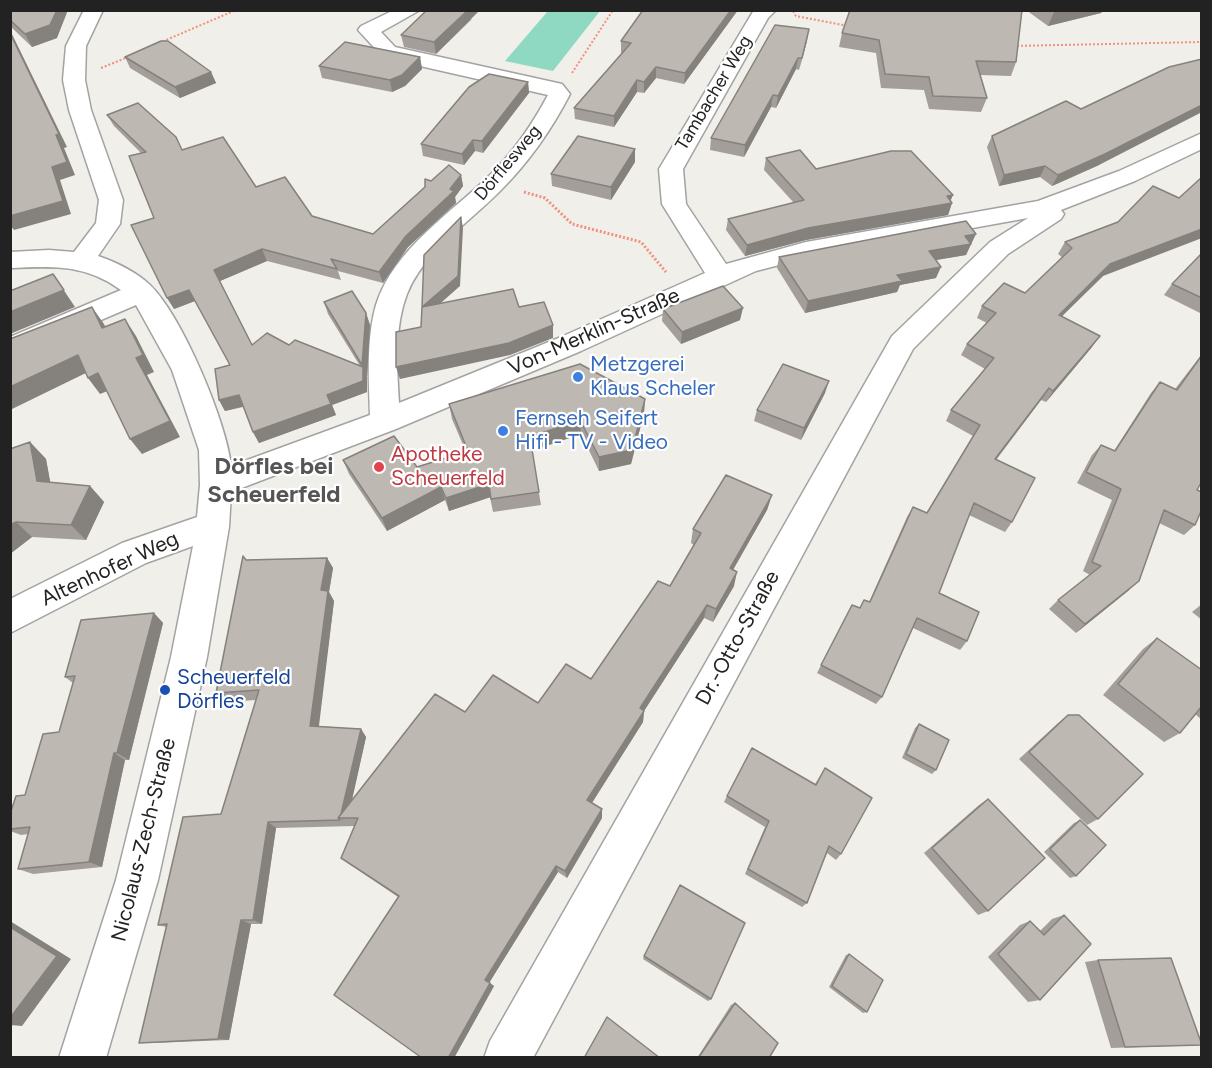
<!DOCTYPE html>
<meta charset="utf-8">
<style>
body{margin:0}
#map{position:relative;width:1212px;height:1068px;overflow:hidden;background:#f1efe9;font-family:Figtree,sans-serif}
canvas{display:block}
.frame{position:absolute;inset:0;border:12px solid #222;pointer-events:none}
</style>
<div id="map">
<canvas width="1212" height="1068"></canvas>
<div class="frame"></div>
</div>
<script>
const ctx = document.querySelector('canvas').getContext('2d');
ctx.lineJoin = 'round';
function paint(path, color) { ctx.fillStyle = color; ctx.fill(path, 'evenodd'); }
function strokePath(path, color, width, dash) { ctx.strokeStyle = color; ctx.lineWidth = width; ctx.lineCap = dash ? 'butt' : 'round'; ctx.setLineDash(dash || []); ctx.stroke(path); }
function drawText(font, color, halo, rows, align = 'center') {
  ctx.font = font + ' Figtree,sans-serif'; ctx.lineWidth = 4.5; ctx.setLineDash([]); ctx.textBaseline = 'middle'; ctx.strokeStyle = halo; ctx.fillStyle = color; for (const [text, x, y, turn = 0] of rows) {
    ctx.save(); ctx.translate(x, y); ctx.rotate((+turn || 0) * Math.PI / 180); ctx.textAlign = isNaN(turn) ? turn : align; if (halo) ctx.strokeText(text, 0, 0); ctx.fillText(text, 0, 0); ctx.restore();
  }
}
const pitch = new Path2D(`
 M548,11H600L553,71L505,61Z`);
const pathFar1 = new Path2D(`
 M793,11L796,16L848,26
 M159,43L236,10
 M1013,46L1202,42
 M101,68L128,57
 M572,73L613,10`);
const path = new Path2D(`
 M524,192L545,198L572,224L641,242L666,272`);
const minor = new Path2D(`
 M84,10H103L86,46L85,80L91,110L123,200L120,224L98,256C116,262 136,272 150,285C182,316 227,423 231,466L370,415C369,379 366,340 376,305C394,248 452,213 492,173C515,150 533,123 548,95L398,61L381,55L358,30L361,26L394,10H420L381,32L395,47L562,84L570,94C552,129 529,162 501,190C470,222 424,251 407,294C394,328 397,368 399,403L561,337L705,273L662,204L659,169L754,10H776L768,18L683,169L686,204L726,264L806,242L1038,201L1119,171L1202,133V149L1135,181L1061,210L1064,214L1061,219L1008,254L913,349L533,1058H484L490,1041L892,336L990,242L1028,218L806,258L756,271L581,351L396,429L231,492L229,527L207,657L158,880L106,1058H59L116,880L171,657L193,546L146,563L10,633V599L122,543L197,517L200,485L199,450L172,370L136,305L10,359V337L121,290C85,264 53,266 10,268V252L49,250L74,252L96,223L99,200L69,110L63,80L66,46Z`);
const wall = new Path2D(`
 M10,10L57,38L32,47L10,26Z
 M643,10H738L684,84L656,78L644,93L637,92L614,127L575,119L574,108L623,53H621V41Z
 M1026,10H1103L1101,13L1048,26Z
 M472,19L436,54L404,47L401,35Z
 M842,33L1016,62L1011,76L980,75L987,98L981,112L929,109L924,90L881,88L876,53L839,47Z
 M807,41L799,70L796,69L776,108L771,107L744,157L710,150L711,138Z
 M125,57L211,72L216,83L180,98L130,68Z
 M420,57L422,69L405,86L392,92L322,78L319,66Z
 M528,82L529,93L483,153L475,151L464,165L423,156L421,144Z
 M1081,109L1099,165L1052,186L1040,177L999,186L987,147L992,136Z
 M107,115L182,150L312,216L373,234L431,181L461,175L463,186L455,197L456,203L408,247L383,283L338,271L341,280L267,261L220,281L252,345H289L360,366L328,314L324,302L366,313L370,325L367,377L366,375L367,378V392L332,405L336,415L259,443L253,432L243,407L225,411L219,400L230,365L195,301L174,309L154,218L141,153L114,126Z
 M766,158L953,195L950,201L952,203L948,215L806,240L745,256L726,230L728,219L794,203L764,170Z
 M635,162L611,200L552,186L551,174Z
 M1118,222L1103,276L1062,316L1092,347L1046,402L1041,400L996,460L1012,522L1005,532L969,515L939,593L967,641L960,650L913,628L882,697L876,704L817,673L852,605L859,608L869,602L907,517L913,507L927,513L973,436L946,421L951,410L985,369L961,355L967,344L987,323L977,318L982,306L1025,293L1063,258L1058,254L1065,242Z
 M970,245L966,255L936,260V278L900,285L897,292L805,313L777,268L779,257Z
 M1202,253V314L1164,295L1172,284Z
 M663,309L740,320L681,344L662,321Z
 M1202,354V481L1197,490L1195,525L1184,535L1159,523L1128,591L1076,633L1049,609L1058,600L1090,575L1083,571L1112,500L1077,483L1092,455L1101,445L1114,451L1151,393L1160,382L1175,389Z
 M825,393L801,440L754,421L757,410Z
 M645,399L644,413L631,464L599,471L581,434L532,451L541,505L493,512L490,497L449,511L445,500L387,531L349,474L343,460L417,467L466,452L452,419L449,404Z
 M30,442L46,459L50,482L90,486L104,502L86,540L32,537L10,554V449Z
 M772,495L767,510L733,570L734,586L713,622L704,618L644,711L643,722L592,803L602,818L567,878L558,872L489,983L494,986L454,1058L398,897L341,858L354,826L276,828L262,924H251L229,1040L153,1043H139L166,927L158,925L221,814L256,700L225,702L216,693L246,560L327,558L333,568L329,592L334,601L318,726L361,729L366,737L352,799L465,712L538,703L591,679L670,586L694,545L691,543L693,529Z
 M1202,604V620L1192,612Z
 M154,613L163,623L129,760H125L102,867L33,874L18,869L28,834L21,835L10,831V814L25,795L59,732L73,683L65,677Z
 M1157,638L1202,670V720L1195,714L1180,733L1164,742L1103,695L1143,649Z
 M1068,715L1098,819L1087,825L1019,759L1058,723Z
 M919,724L936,770L932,774L902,758L915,728Z
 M825,768L841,854L836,860L827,853L807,903L802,907L745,874L765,827L724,802L727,796L815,784Z
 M988,799V911L978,915L924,853L979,805Z
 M1080,820L1076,876L1070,878L1044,852L1074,823Z
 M1064,915L1040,1000L1028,1002L988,957L1020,925L1030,921L1040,931L1052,919Z
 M849,954L867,1012L863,1013L829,987L846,955Z
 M644,956L711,999L708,1001L643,959Z
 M1098,960L1202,1045L1111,1048L1085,962Z
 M735,1003L769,1058H697L731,1005Z`);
const shadedWall = new Path2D(`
 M57,10H68L57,38L32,47L25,34Z
 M468,10H480L436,54L434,42Z
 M731,10H738L684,84L685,73Z
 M1062,10H1103L1101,13L1048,26L1054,12Z
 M809,29L807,41L799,70L802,58Z
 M10,30L67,147L64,148L75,175L60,180L71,214L14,230L10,225Z
 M420,57L422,69L405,86L392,92L390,80Z
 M798,58L796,69L776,108L778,96Z
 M656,67V78L644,93V82Z
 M211,72L216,83L180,98L175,87Z
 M637,80V92L614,127V116Z
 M528,82L529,93L483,153L482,141Z
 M773,95L771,107L744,157L745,145Z
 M1202,105V112L1099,165L1052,186L1058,175Z
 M473,140L475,151L464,165L462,154Z
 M635,149V162L611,200V187Z
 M1045,166L1040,177L999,186L1004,175Z
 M461,175L463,186L455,197L456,203L408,247L383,283L379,272L406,236L450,189Z
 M953,195L949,204L952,203L948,215L806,240L745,256L747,245L808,228Z
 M461,217L463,228L460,286L425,317L422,307Z
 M1202,229V238L1103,276L1052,326L1059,315L1110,264Z
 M976,234L966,255L924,262L929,251L965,236Z
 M262,249L267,261L220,281L214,270Z
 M941,267L936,278L900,285L897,292L805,313L808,301L897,275Z
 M53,274L75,307L10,334V312Z
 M189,290L195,301L174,309L167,298Z
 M92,307L104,324L114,345L102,328Z
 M743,308L740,320L681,344L682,332Z
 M366,313L370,325L367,377L362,365Z
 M125,319L136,336L154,372L147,375L180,437L142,454L130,439L136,358Z
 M553,325V338L510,355L400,379L396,367Z
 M1100,336L1092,347L1046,402L1053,391Z
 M78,355L90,371L10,410V387Z
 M363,367L367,378V392L332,405L336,415L259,443L253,432L327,395Z
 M98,373L110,390L100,394L88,378Z
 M829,381L825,393L801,440L804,428Z
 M1049,388L1041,400L988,470L995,459Z
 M239,395L245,406L225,411L219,400Z
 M645,399L644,413L631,464L599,471V457Z
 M580,420L581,434L531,451L530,437Z
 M30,442L46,459L53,497L37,481Z
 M489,484L491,497L449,511L446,498Z
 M90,486L104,502L86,540L71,525Z
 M441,487L445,500L387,531L382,518Z
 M772,495L767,510L726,582L730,568Z
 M16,522L32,537L10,554V525Z
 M327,558L333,568L329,592L334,601L318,734L310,726L321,590Z
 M737,572L734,586L713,622L716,609Z
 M1139,581L1128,591L1076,633L1085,624Z
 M707,605L704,618L644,711L643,722L588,809L587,800L640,708Z
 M154,613L163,623L129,760L117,753Z
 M361,729L366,737L348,818H340Z
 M114,753L125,760L102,867L89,862Z
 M602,809V818L567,878L565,871Z
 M268,822L276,828L262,924L253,920Z
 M556,866L558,872L489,983L485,980Z
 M241,920L251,924L229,1040L218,1039Z
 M10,921L71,959L22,1026L10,1025Z
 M490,983L494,986L454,1058H448Z`);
const building = new Path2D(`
 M10,10H57L50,25L25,34L10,20Z
 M427,10H468L434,42L401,35Z
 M643,10H731L685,73L656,67L644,82L637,80L614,116L574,108L631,43L621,41Z
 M850,10H1022L1016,62L976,61L987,98L933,96L929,77L885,74L879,40L842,33Z
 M775,25L809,29L802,58H798L778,96L773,95L745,145L711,138Z
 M10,33L59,134L56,135L67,162L52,167L63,201L10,216Z
 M161,41H168L211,72L175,87L125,57Z
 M345,42L420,57L402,75L390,80L319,66Z
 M1202,59V105L1105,154L1058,175L1045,166L1004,175L992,136L1066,101L1081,109L1169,67Z
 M489,74L528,82L482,141L473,140L462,154L421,144L469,87Z
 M138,103L176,137L182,150L223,137L256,187L285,177L312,216L373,234L425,187V179L431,181L449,165L461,175L450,189L454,191L406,236L379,272L331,259L337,269L262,249L214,270L252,345L267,333L289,345L295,340L363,367V381L327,395L331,404L253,432L239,395L219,400L215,369L230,365L189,290L167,298L131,225L154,218L129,156L146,152L107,115Z
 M578,136L635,149L611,187L551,174Z
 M800,150L816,169L891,151H911L953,195L947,196L952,203L808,228L747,245L728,219L804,200L766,158Z
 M1202,177V229L1110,264L1059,315L1100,336L1053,391L1049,388L995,459L1035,478L1012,522L974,503L939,593L979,612L967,641L917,618L882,697L821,665L852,605L860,608L864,600L870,602L913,507L927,513L980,425L951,410L994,358L967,344L996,313L982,306L1004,283L1025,293L1072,248L1065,242L1118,222L1153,186L1179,198Z
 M461,217L458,276L422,307L424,255Z
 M966,221L976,234L965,236L971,244L929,251L941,267L897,275L902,281L808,301L779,257Z
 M1202,253V298L1172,284Z
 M53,274L64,290L10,312V291Z
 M723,286L743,308L682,332L663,309Z
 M513,289L519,307L544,302L553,325L509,343L396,367V332L421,327L422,307Z
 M352,291L366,313L362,365L324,302Z
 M92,307L102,328L125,319L143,355L136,358L170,421L130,439L98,373L88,378L78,355L10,387V339Z
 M1202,355V481L1197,490L1202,492V509L1195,525L1164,510L1139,581L1085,624L1058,600L1101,566L1092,562L1121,489L1086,472L1101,445L1115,451L1160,382L1177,390Z
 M580,364L645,399L632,450L599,457L580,420L530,437L539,492L491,499L489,484L446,498L441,487L382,518L343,460L394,436L417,467L468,451L449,404Z
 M783,364L829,381L804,428L757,410Z
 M30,442L37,481L90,486L71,525L16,522L10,525V449Z
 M726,475L772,495L730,568L737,572L716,609L707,605L640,708L644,711L587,800L602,809L565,871L556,866L485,980L490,983L448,1058H422L334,995L399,896L341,858L358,818H338L435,694L465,712L493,675L538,703L566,664L591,679L658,581L670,586L701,533L693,529Z
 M243,556L246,560L327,558L321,590L328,591L310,726L361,729L341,814L338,818L340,820L268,822L253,920H241L218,1039L139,1043L167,924L158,925L183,817L221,814L259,690L216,693Z
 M154,613L117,753H114L89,862L18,869L30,827L10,829V814L16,796L25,795L43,734L59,732L75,676L65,677L81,620Z
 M1157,638L1202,670V706L1180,733L1118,684Z
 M1068,715H1079L1143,774L1098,819L1029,752Z
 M919,724L949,740L936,770L906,754Z
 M752,748L816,785L825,768L872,798L841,854L829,846L807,903L748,869L769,821L727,796Z
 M988,799L1045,858L988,911L932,848Z
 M1080,820L1106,845L1076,876L1050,849Z
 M680,885L745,923L711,999L644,956Z
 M1064,915L1091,944L1040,1000L998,954L1030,921L1044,935Z
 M10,927L57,956L10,1018Z
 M849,954L883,980L867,1012L832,986Z
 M1171,958L1202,1045L1125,1047L1098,960Z
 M735,1003L778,1043L769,1058H700L699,1057Z
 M607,1017L660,1058H584Z`);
const markers = [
 [578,377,6,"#3f7fe0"],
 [503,431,6,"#3f7fe0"],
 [379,467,6,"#e0444e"],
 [165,690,6,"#1a4fb4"]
];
const farStreetnames = [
 ["Tambacher Weg",714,93,-59],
 ["Dörflesweg",508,163,-50]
];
const streetNames = [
 ["Von-Merklin-Straße",594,332,-24],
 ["Altenhofer Weg",110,569,-25],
 ["Dr.-Otto-Straße",738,638,-61],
 ["Nicolaus-Zech-Straße",144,840,-76]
];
const shopNames = [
 ["Metzgerei",590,365],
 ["Klaus Scheler",590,389],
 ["Fernseh Seifert",515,419],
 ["Hifi - TV - Video",515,443]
];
const healthNames = [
 ["Apotheke",391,455],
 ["Scheuerfeld",391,479]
];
const transitNames = [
 ["Scheuerfeld",177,678],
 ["Dörfles",177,702]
];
const quarterNames = [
 ["Dörfles bei",274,467],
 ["Scheuerfeld",274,495]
];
paint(pitch, '#8fd8c2');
strokePath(minor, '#a3a3a3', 3);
strokePath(pathFar1, '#ee927d', 2, [2, 2]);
strokePath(path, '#ee927d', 3, [2, 2]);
paint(minor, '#fff');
paint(wall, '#a39e99');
paint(shadedWall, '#85817d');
paint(building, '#beb8b2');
strokePath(building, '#85817d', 1.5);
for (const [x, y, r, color] of markers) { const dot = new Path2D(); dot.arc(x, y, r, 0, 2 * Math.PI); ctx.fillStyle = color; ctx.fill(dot); strokePath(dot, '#fff', 2); }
drawText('18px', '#222', '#fff', farStreetnames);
drawText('21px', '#222', '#fff', streetNames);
drawText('21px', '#366cbe', '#fff', shopNames, 'left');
drawText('21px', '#be3a42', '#fff', healthNames, 'left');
drawText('21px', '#164399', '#fff', transitNames, 'left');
drawText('bold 24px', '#555', '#fff', quarterNames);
</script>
